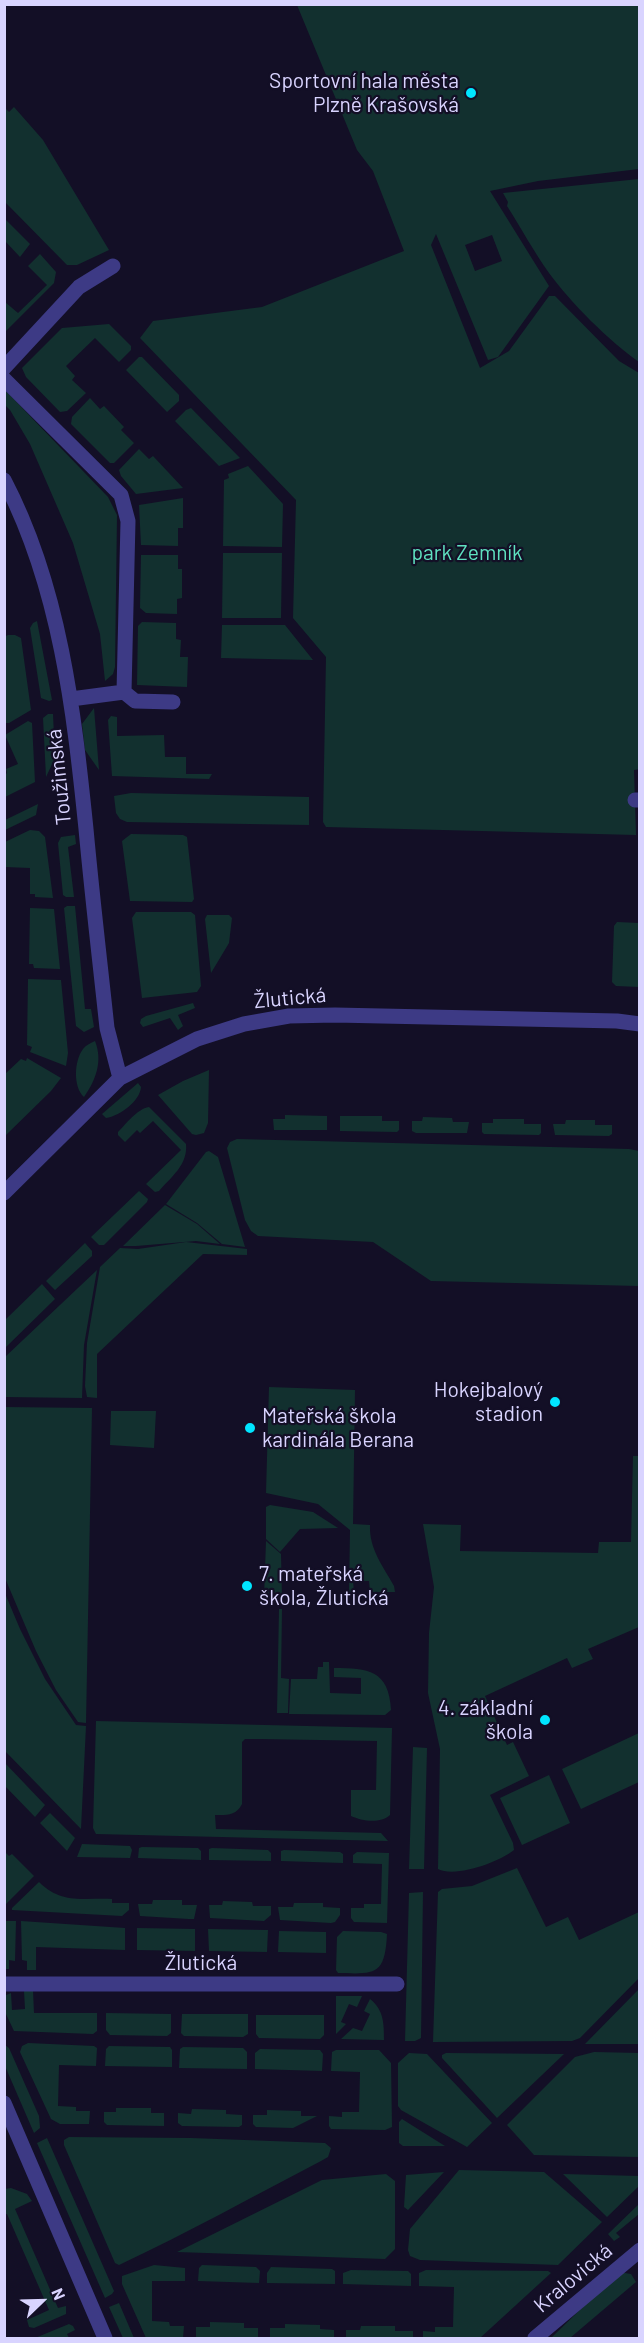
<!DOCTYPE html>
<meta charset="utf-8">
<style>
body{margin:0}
#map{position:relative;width:644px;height:2343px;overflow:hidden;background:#130f26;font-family:Barlow,sans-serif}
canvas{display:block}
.frame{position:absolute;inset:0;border:6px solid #d9d4ff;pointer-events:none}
.north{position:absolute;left:12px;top:2271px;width:60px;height:60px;-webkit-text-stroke:4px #130f26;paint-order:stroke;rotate:67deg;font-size:16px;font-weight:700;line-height:24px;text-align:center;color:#d9d4ff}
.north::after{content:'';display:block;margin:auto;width:21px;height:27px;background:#d9d4ff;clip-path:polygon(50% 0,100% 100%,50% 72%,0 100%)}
</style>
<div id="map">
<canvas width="644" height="2343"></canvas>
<div class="frame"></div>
<div class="north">N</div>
</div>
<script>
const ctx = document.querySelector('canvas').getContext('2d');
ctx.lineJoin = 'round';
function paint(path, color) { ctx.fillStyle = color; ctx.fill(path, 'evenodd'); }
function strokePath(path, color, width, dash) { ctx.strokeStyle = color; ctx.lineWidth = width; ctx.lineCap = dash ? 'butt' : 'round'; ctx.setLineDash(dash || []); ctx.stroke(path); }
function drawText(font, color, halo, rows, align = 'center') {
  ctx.font = font + ' Barlow,sans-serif'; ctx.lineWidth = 4.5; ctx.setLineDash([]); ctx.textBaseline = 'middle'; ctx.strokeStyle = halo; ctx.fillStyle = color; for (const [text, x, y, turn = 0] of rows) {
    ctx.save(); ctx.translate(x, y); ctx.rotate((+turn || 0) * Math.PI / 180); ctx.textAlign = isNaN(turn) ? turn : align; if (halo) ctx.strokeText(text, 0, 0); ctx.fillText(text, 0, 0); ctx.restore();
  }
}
const green = new Path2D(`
 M297,5H639V169L538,181L490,191L549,286L498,357L488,360L436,234L431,245L480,368L509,351L549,296H555L619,361L639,373L640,769L634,770L636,835L326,827L323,822L326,657L293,618L296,500L140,338L153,321L262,307L404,251L373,171L357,150ZM492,235L502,261L475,271L465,245Z
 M14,107L43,140L109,250L77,265H67L5,202V108L9,112Z
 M639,179H640L639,362C610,342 570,302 549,273C534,252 521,228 507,206L508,202L503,193Z
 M4,218L30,244L20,257L5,241Z
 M40,254L56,272L54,283L5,332V302L18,313L47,285L28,266Z
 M109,324L131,346V350L119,362L95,338L66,366L75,376L72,380L86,393L67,411L60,412L26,377L22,368L62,328Z
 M139,357H142L179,395V401L167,412L126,370Z
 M4,389L108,497L117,515L115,667L113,674L105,681L100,634L73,543L30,444L10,410L5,405Z
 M90,398L100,409L104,406L124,427L121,430L134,443L114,463H110L71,424L72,417Z
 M191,408L240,458L219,466L175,421L186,410Z
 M139,449L149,459L153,456L183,488L136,494L121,476L119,470Z
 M248,466L283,504L282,547L223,546L224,480L229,478L228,474Z
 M183,498V528H178V546L141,545L139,505Z
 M223,553H282L281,618H222Z
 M141,555H178V569H182V598L177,599V614L146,613L140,608Z
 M37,621L52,700L49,701L41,698L30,628L33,623Z
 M142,622L176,623V639L181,640L180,657H188L187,687L137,685L138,626Z
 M222,625H285L313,660L221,658Z
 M8,635H15L21,638L31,710L9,723H5L4,637Z
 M94,708L99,770L85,750L82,724Z
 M48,714H53L55,758L46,777L43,718Z
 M111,716L117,717V736L164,735L165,757H186V774H212L209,779L112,776L108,720Z
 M28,721L32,723L35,782L5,797V775L7,773L6,769L18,764L5,735Z
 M131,793L309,797V825L127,822L120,819L116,813L114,796Z
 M38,804L36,815L5,830V820Z
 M30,830L39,831L45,837L53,898L35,897V894H30V868L5,867V842Z
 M131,834L183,835L187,837L194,899L192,902L130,901L122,841Z
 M75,835L76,844L68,847L74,897H66L63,895L58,843L61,837Z
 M67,906H75L85,1009H91L94,1027L84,1032L76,1026L64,908Z
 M30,908L54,909L60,969L34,968L33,964H29Z
 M136,912H191L195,915L201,986L197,992L142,998L132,918Z
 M207,915H229L232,918L229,943L211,973L205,919Z
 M617,922L639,923V987L616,986L612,982L614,926Z
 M28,979L61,980L68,1053L66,1066L30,1052L32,1047L27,1045Z
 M193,1003L195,1008L178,1015L183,1026L178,1030L170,1018L143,1027L140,1023L141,1019L146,1016Z
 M95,1041C103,1061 96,1080 84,1097C73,1087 74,1061 83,1049C86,1045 91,1043 95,1041Z
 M27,1058L61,1078L51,1091L6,1135L5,1074L21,1059L26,1061Z
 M209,1070L208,1123L204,1133L196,1135L192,1134L158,1095L183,1081Z
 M138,1083L141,1087C140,1101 120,1116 106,1118L102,1114Z
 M149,1107L186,1144C188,1165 171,1177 159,1191L155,1192L146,1184L181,1150L153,1121L140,1133L137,1130L125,1142L118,1135V1132C126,1124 137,1109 149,1107Z
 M285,1115L327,1116V1130H274L273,1119H285Z
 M340,1116H382V1121H399V1130L397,1132L340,1131Z
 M423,1117L452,1118L453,1122H469L467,1133H416L412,1131V1121H422Z
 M493,1119H524V1124H541V1133L539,1135L484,1134L482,1132V1123H493Z
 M566,1120H595V1125H612V1134L609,1136L555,1135L553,1124H565Z
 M237,1139L629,1149L639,1151V1286L431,1281L373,1242L258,1236L251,1231L245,1220L227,1148L230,1142Z
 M209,1151L218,1157L245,1247L222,1244L197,1223L166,1204L206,1152Z
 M139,1191L148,1199L147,1202L104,1245H99L91,1237Z
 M165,1205L197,1224L220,1244L196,1241L136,1246H123Z
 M186,1242L247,1249V1255L203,1254L97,1354V1398L87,1397L85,1386L87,1343L100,1267L120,1248L138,1249Z
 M85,1243L92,1251V1256L55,1290L46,1281Z
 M97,1270L84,1345L82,1398L5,1397V1357Z
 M42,1284L55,1299L5,1348V1320Z
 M269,1387L355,1390L353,1524L370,1525C369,1549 383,1566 394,1586L395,1592H370L369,1581H353L354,1592H349L350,1530L318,1504L266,1493Z
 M4,1407L92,1408L86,1723L78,1722L56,1690L36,1651L5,1578Z
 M111,1411H156L154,1448L110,1445Z
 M633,1456H640L639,1627L588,1649L593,1659L572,1668L567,1658L485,1696L507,1745L513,1742L529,1776L490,1795L513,1843L514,1850C499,1862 456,1878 438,1869L440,1749L428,1693L429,1633L434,1587L423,1524L461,1525L460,1551L598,1553L599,1542H631Z
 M270,1505L313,1512L338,1528L300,1529L280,1552L266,1539V1507Z
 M266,1541L281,1554L282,1598H264Z
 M4,1591L20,1629L45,1679L76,1725L86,1726L81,1829L5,1751Z
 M279,1609H282L281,1678L289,1679L288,1713H277Z
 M323,1662H329L330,1693L361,1694V1678L334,1677V1668C368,1668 389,1670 391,1710L385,1715L289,1714L291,1679H317L318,1667H323Z
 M96,1721L392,1728L390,1815C380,1824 362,1821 351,1816V1790H376L377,1741L261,1739H245L242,1742V1804C236,1816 227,1815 215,1815L216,1829L381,1833L388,1841L96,1834L93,1828Z
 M639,1733V1782L581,1809L562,1769Z
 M413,1747L427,1748L424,1869H409Z
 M5,1763L45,1805L35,1817L5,1786Z
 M549,1775L570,1823L522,1845L500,1798Z
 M50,1813L75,1838L67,1851L40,1823Z
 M82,1844L130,1846L132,1850L130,1858L77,1857Z
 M142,1847L198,1848L201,1851V1860L138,1858L139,1848Z
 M212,1848L268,1850L271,1853V1861L209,1860V1849Z
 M284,1850L340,1852L343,1854V1863L281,1861V1851Z
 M5,1852L9,1856L12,1854L34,1876L5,1905Z
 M357,1852L389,1853L387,1923L354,1922L351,1918V1908H364V1904H381L382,1864L353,1863V1855Z
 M517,1868L546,1927L568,1917L579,1940L639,1912V1978L580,2038L572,2041L433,2042L438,1892L442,1889L472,1886Z
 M39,1882C61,1904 82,1898 112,1899V1903H129V1910L122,1916L12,1910V1908Z
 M423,1892L421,2038L415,2041H405L409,1893Z
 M153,1900H182V1905H197L194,1919H189L140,1916L138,1904H152Z
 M223,1901L252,1902L253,1906H271V1915L264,1921L210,1918L209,1905H222Z
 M294,1903H323V1907L340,1908V1915L335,1922L331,1923L280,1920L278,1907H293Z
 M5,1921H16L15,1961L9,1960V1969H5Z
 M21,1921L125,1928V1950L36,1947V1970H27V1961L22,1960Z
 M137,1928L195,1929V1951L137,1950Z
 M208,1929L268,1930L267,1952L209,1951Z
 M279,1931L326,1932V1953L278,1952Z
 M343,1931L381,1932L387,1934C385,1976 375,1974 338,1973L336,1970L337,1937Z
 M639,1989V2044H585Z
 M33,1990L34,2013H97V2031L93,2034L14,2031L5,2012L4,1996L11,1993L12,2010L25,2009L24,1991Z
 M336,1996H362L357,2007L349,2004L341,2022L346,2024L336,2034Z
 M370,1999C384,2010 384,2024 384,2040L341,2039L353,2028L362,2031L370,2014L364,2011Z
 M106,2013L171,2014V2033L167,2036L110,2035L106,2030Z
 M182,2014H248V2034L243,2037L184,2036L181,2033Z
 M256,2015H324V2035L320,2039L259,2038L256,2034Z
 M28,2043L94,2046L97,2048L96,2066L59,2065L58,2106L76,2107V2111H90L89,2124H60L51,2119L20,2052L22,2046Z
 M5,2045L9,2048L39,2116L40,2128L34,2133L5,2066Z
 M109,2046L170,2047L172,2050V2067L105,2066L106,2049Z
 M183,2047L243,2048L247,2052V2069L179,2068L180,2049Z
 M260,2049L320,2050L323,2054L322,2071L255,2069V2053Z
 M336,2050H379L391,2063L392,2127L385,2130L331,2129L329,2126V2116L342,2117V2112H359L360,2072L331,2071L332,2052Z
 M594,2052L639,2053V2157L534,2155L507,2125L575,2057Z
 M409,2053L427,2054L492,2123L467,2147L401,2110L398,2106V2063Z
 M446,2053L564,2054L497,2118L442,2058V2055Z
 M116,2108H151V2113H164V2126L107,2125L104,2122V2112H116Z
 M192,2109L226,2110V2114L242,2115V2125L239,2127L182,2126L178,2123V2113L191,2114Z
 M267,2110L301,2111V2116H317L293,2128L256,2127L253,2124V2115H267Z
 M402,2119L445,2146H403L399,2143V2122Z
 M69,2137L191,2138L325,2143L331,2148L328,2157L321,2161C254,2196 187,2233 119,2265L115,2263L64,2145V2140Z
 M47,2138L114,2291L112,2294L105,2298L37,2143Z
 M459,2170L544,2172L602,2222L558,2265L420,2260L410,2256L408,2250L410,2229Z
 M444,2172L408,2210L404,2207L406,2175Z
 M386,2174L395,2181V2249L385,2259L177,2252L322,2180Z
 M563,2174L639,2176V2186L607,2217Z
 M11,2188L27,2194L32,2201L15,2209L58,2308L66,2306V2314L34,2328L29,2327L27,2320L49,2310L7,2214H5V2189Z
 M639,2204V2214L616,2233L620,2237L614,2241L608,2234Z
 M154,2265L185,2268V2281H152V2321L169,2322L170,2326H184L183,2338H146L122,2284V2276Z
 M202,2265L256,2267L260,2271L259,2283L198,2281L199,2268Z
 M271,2267L332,2269L335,2271V2284L267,2283V2273Z
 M351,2270L408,2271L411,2274V2286L343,2284V2273Z
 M426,2270L548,2271L551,2273L480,2338H423V2331L435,2332V2327H453L454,2287L419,2286V2273Z
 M619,2272L631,2274L636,2282L570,2338H551Z
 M119,2303L134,2338H123L109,2307Z
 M210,2322L244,2323V2328H258V2338H196V2327H210Z
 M69,2324L73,2326L75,2330L67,2334L69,2338H35Z
 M285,2324L320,2325V2329L334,2330V2338H270V2328H285Z
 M361,2326H395V2331H413V2338H346V2330H360Z`);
const minor = new Path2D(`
 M4,368L79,287L113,266
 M4,379L121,495L128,521L124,692
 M4,480C60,587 74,711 86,829C92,895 100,962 107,1028L120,1078
 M71,699L124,692L135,701L173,702
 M635,800H640
 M4,1193L120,1078L197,1039L244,1024L289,1016L335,1015L617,1021L640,1024
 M4,1984H397
 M4,2103L105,2338
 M535,2338L640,2250`);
const markers = [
 [471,93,6,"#00e5ff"],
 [555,1402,6,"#00e5ff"],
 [250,1428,6,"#00e5ff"],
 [247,1586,6,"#00e5ff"],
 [545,1720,6,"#00e5ff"]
];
const poiNames = [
 ["Sportovní hala města",459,81],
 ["Plzně Krašovská",459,105],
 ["Hokejbalový",543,1390],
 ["stadion",543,1414],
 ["Mateřská škola",262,1416,"left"],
 ["kardinála Berana",262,1440,"left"],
 ["7. mateřská",259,1574,"left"],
 ["škola, Žlutická",259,1598,"left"],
 ["4. základní",533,1708],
 ["škola",533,1732]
];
const parkNames = [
 ["park Zemník",467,553]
];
const streetNames = [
 ["Toužimská",59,777,-96],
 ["Žlutická",290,998,-5],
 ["Žlutická",201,1963],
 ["Kralovická",573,2278,-40]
];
paint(green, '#12302f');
strokePath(minor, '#3d3a85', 15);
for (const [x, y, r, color] of markers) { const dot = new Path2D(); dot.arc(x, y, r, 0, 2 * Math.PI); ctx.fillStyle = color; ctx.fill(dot); strokePath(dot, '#130f26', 2); }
drawText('21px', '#d9d4ff', '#130f26', poiNames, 'right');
drawText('21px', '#5fe0c0', '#130f26', parkNames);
drawText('21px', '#d9d4ff', '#130f26', streetNames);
</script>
